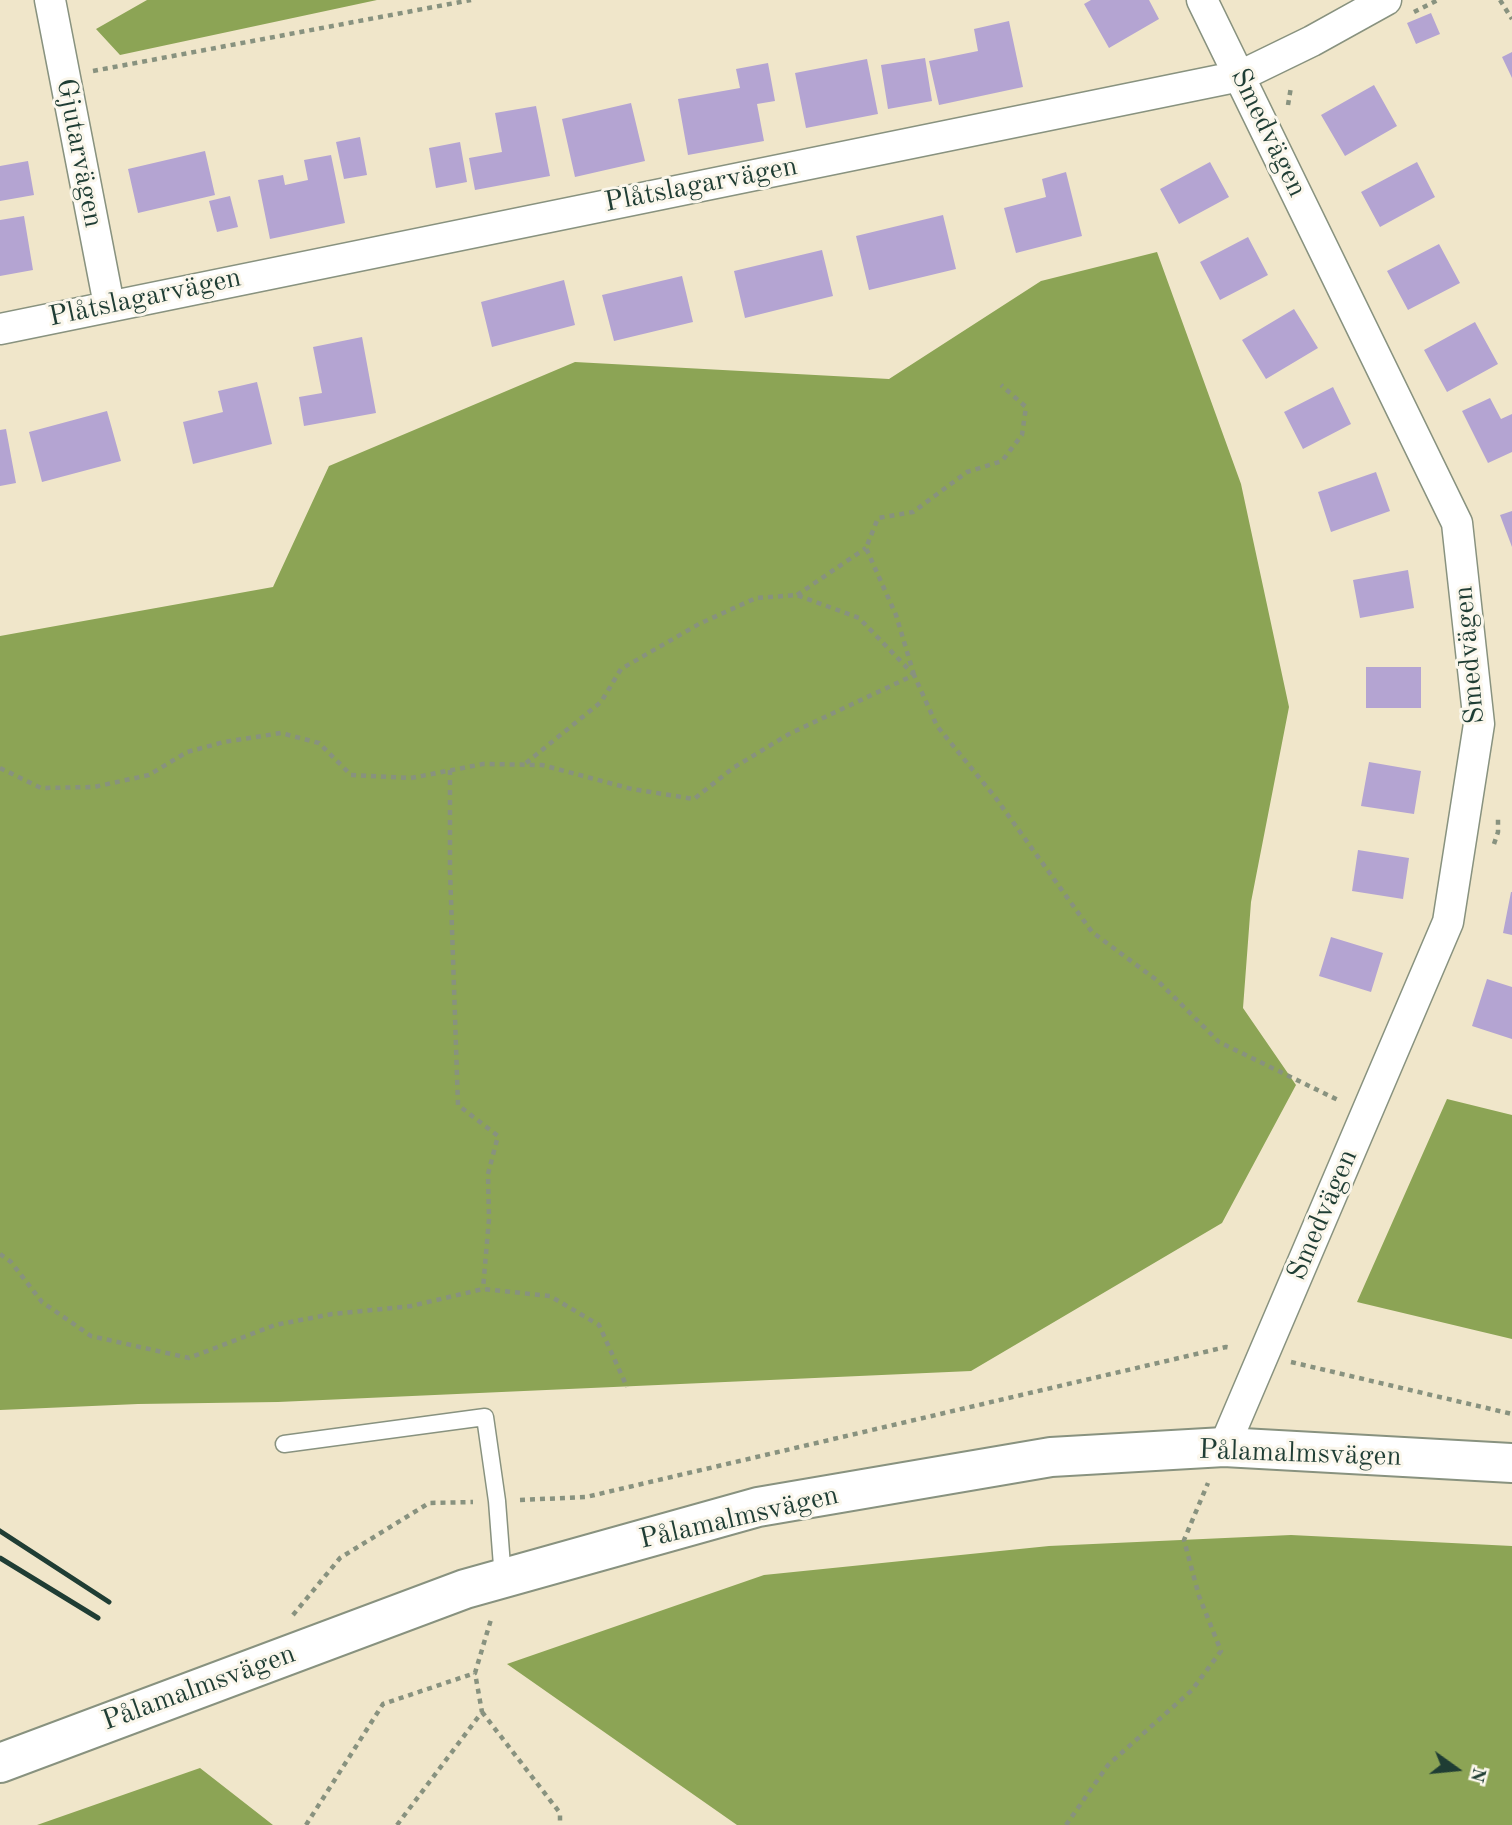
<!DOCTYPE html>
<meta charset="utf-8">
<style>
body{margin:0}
#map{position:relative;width:1512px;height:1825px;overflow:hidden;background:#f0e6ca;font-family:"Old Standard TT",serif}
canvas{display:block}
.north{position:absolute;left:1421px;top:1734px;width:70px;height:70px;-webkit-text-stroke:5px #fbf7ec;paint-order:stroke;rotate:105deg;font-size:19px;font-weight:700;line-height:28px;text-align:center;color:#1f3d34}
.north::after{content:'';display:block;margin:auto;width:24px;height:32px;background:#1f3d34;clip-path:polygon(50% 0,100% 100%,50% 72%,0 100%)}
</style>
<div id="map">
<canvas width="1512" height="1825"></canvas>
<div class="north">N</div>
</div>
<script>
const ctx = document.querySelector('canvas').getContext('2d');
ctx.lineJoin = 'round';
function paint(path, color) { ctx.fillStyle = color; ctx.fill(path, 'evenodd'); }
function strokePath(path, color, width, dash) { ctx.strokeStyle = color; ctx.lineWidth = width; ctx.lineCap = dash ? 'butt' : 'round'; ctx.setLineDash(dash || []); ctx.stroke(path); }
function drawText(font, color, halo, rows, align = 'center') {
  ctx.font = font + ' "Old Standard TT",serif'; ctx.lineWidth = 6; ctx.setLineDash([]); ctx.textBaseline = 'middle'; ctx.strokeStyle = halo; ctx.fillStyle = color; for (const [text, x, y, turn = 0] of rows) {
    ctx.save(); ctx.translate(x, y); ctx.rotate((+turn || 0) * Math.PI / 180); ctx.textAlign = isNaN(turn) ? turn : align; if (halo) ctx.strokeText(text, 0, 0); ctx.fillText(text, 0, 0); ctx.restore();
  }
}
const forest = new Path2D(`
 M147,0H377L120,55L96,29Z
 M1157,252L1241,484L1289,707L1251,902L1243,1008L1296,1085L1222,1223L971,1371L278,1402L138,1404L0,1410V636L273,587L329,466L575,362L889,379L1041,281Z
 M1447,1099L1512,1115V1339L1357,1302Z
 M1291,1535L1512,1546V1825H737L507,1664L764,1575L1049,1546Z
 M200,1768L273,1825H37Z`);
const building = new Path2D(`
 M1091,0H1149L1159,19L1109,48L1084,4Z
 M1431,13L1440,34L1416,44L1407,23Z
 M1009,21L1023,87L939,105L929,61L978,51L974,29Z
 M1512,52V78L1502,57Z
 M925,58L932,101L888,109L881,65Z
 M867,59L878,114L806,128L795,73Z
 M768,63L775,101L757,104L764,141L688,155L678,99L740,88L736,69Z
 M1374,85L1397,126L1345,156L1321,115Z
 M631,103L645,161L575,177L562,119Z
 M536,106L550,176L475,190L469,158L502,152L495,113Z
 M360,137L367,175L344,179L336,142Z
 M460,142L467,182L436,188L429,148Z
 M205,151L215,195L138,213L128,169Z
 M331,155L345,223L270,239L258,180L283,175L285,185L308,180L304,160Z
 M28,161L34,195L0,201V166Z
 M1210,162L1229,197L1179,224L1160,189Z
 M1417,162L1435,197L1380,227L1361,192Z
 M1066,172L1082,236L1016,253L1004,208L1046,197L1042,179Z
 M230,196L238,227L217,232L209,201Z
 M943,215L956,269L869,290L856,236Z
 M24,216L33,270L0,276V220Z
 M1248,237L1268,275L1220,300L1200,262Z
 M1439,244L1460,283L1408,310L1387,271Z
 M822,250L833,296L745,318L734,271Z
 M682,276L693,322L614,341L602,295Z
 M564,280L575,325L492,347L481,302Z
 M1294,309L1318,348L1266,379L1242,340Z
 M1475,322L1498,364L1447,392L1424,350Z
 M362,337L376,413L304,426L299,397L322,393L313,347Z
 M257,382L272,444L193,464L183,422L223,412L218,391Z
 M1333,387L1351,424L1303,449L1284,412Z
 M1490,398L1501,419L1512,414V452L1488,463L1462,411Z
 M107,411L121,461L42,482L29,432Z
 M6,429L16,483L0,486V430Z
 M1376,472L1390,511L1331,532L1318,492Z
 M1512,511V547L1500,515Z
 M1408,570L1414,608L1360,618L1353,580Z
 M1366,667H1421V708H1366Z
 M1369,762L1421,771L1414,814L1361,806Z
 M1358,850L1409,858L1403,899L1352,891Z
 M1511,892H1512V935L1503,933Z
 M1331,937L1383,953L1371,992L1319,976Z
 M1487,979L1512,987V1039L1472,1026Z`);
const path = new Path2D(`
 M1500,0L1512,19
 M1414,12L1438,0
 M93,71L471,0
 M1288,105L1291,87
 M797,595L866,548
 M914,675L896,615L866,548L878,518L913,512L967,472L1002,461L1022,435L1026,407L1001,385
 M526,763L601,702L621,669L699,624L756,598L797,595L859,618L914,675
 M0,768L41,788L94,787L149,775L187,752L224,742L281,733L319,743L351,775L411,778L483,764L542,765L632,789L694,799L733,768L789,734L914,675L937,726L995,797L1092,932L1158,981L1219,1042L1340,1101
 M450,770V870L458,1105L498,1136L488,1174L489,1219L483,1289
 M1494,844L1498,832V819
 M0,1254L11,1262L42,1302L91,1336L189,1358L275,1325L332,1314L411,1306L483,1289L550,1296L599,1325L627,1387
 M1291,1362L1512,1414
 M520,1500L586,1497L1226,1347L1232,1348
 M293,1615L340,1558L429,1503L473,1502
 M482,1712L560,1813V1825
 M306,1825L383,1704L475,1673L492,1616
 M397,1825L482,1712L475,1673
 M1066,1825L1108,1765L1192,1690L1221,1651L1199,1596L1184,1540L1208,1483`);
const lane = new Path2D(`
 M284,1444L485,1417L497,1501L503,1579`);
const street = new Path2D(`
 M50,0L109,305
 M1202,0L1457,523L1479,724L1448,922L1224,1447
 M0,329L1240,76L1312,41L1386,0`);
const secondary = new Path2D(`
 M0,1763L465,1589L758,1507L1051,1457L1224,1447L1512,1463`);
const rail = new Path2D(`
 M0,1531L109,1602
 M0,1558L98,1618`);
const streetNames = [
 ["Smedvägen",1268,133,64],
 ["Gjutarvägen",79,153,79],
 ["Plåtslagarvägen",701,185,-11],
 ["Plåtslagarvägen",145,298,-12],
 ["Smedvägen",1470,655,-95],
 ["Smedvägen",1323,1215,-67],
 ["Pålamalmsvägen",1300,1454,2],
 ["Pålamalmsvägen",739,1518,-13],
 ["Pålamalmsvägen",199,1688,-20]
];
paint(forest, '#8ca455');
paint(building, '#b4a4d2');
strokePath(lane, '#88927f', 19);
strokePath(street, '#88927f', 33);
strokePath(secondary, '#88927f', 42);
strokePath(path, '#88927f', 4.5, [5, 5]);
strokePath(lane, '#fff', 16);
strokePath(street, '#fff', 30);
strokePath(secondary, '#fff', 38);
strokePath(rail, '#1f3d34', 5);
drawText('28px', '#1f3d34', '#fbf7ec', streetNames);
</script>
